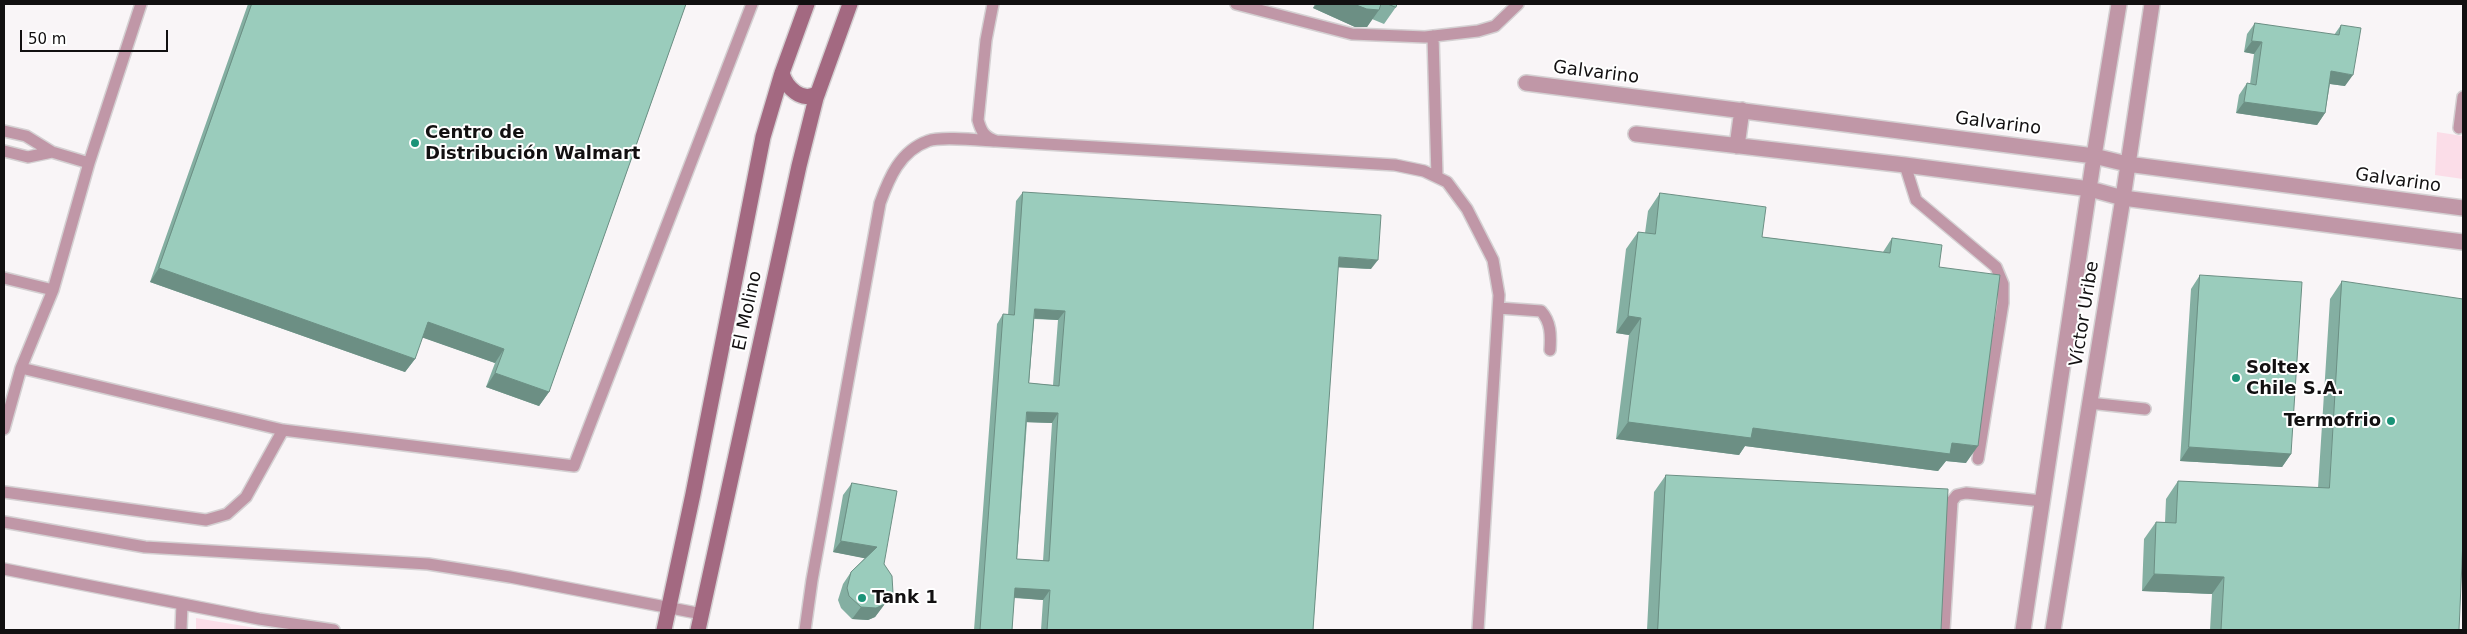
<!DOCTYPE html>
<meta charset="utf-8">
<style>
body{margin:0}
#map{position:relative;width:2467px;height:634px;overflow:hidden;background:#f9f5f7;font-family:"DejaVu Sans",sans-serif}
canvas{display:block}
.frame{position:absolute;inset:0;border:5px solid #121011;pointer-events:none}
.scale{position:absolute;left:20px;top:30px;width:148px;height:22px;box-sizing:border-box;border:2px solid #121011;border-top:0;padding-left:6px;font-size:15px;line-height:18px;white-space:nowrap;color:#121011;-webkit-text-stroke:4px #fff;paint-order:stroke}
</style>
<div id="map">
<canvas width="2467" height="634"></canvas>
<div class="frame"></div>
<div class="scale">50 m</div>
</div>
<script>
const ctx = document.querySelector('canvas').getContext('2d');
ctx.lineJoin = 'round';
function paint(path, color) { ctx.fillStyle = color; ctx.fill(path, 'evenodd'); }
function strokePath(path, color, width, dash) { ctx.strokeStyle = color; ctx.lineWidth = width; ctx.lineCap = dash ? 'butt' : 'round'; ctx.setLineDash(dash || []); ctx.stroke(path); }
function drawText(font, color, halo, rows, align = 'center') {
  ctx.font = font + ' "DejaVu Sans",sans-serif'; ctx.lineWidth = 4; ctx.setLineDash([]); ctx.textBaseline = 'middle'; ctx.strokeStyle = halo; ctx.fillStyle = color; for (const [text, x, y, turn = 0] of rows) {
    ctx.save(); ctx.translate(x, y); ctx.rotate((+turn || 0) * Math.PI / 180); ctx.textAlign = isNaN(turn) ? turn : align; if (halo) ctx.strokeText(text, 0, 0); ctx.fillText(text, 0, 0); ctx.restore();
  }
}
const green = new Path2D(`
 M2437,132L2463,136V179L2435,175Z
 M196,618L267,630H196Z`);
const lane = new Path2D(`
 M141,4L89,163L53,290L21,368L283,430L574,466L752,4
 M993,4L986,40L978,120C981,131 984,137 996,141L1395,165L1424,171L1447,182L1467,209L1493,260L1499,295L1478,630
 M1236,4L1352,34L1425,37L1478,31L1495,26L1518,4
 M1433,36L1437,177
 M2459,128L2463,97
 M4,131L26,136L52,152L89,163
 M4,151L28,157L52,152
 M1905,165L1916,200L1996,267L2003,284V303L1978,459
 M4,278L53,290
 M1499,308L1541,311C1551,322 1551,335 1550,350
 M2089,403L2145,409
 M4,429L21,368
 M4,492L206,520L227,514L246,497L283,430
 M4,522L145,547L428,564L510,577L702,614
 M4,569L259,619L334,630
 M181,630L182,604
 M805,630L812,580L880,203C889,178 900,151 928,141C940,136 979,140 994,141
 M1944,630L1952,501L1957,495L1966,493L2042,501`);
const street = new Path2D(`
 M1526,83L2094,156L2127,164L2463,208
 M1636,134L1905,165L2090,189L2123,198L2463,242
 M1737,146L1742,110
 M2023,630L2094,156L2119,4
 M2053,630L2123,198L2152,4`);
const secondary = new Path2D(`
 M782,73C786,87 802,104 818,93
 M664,630L693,494L763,137L782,73L807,4
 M698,630L799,166L816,98L850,4`);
const wall = new Path2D(`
 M248,4H686L549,392L539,406L486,387L495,363L422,337L415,359L405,372L150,282Z
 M1315,4H1397L1396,7L1384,24L1372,19L1367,27H1355L1313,8Z
 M2255,23L2334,35L2341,25L2345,86L2330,84L2325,113L2317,125L2236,113L2239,95L2247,83L2250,84L2254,54L2244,52L2247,34Z
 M1023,192L1371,269L1338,267L1313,630H1041L1043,600L1014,598L1012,630H974L997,324L1003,314L1008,315L1016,201ZM1034,319L1058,320L1053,385L1029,383ZM1027,422L1052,423L1043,561L1017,559Z
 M1660,193L1762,237L1883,252L1892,238L1939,267L1966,463L1946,461L1938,471L1745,446L1739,455L1616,439L1629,335L1616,333L1626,249L1638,232L1645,233L1648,211Z
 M2200,275L2291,454L2282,467L2180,461L2191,289Z
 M2342,281L2459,630H2210L2212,594L2142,591L2144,539L2156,522H2165L2166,499L2178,481L2318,488L2330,299Z
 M1666,475L1941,630H1647L1654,492Z
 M852,483L884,564L893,593L875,617L868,620L852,619L841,608L838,600L843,584L851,572L865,558L833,552L843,495Z`);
const shadedWall = new Path2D(`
 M1317,4H1354L1379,10L1367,27H1355L1313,8Z
 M2252,41L2262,42L2254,54L2244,52Z
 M2331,71L2353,75L2345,86L2323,83Z
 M2244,102L2325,113L2317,125L2236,113Z
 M1339,257L1378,260L1371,269L1332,267Z
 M159,268L415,359L405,372L150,282Z
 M1035,309L1065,311L1058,320L1028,318Z
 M1628,316L1641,318L1629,335L1616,333Z
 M428,322L504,349L495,363L418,336Z
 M495,373L549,392L539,406L486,387Z
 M1027,412L1058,413L1052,423L1021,422Z
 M1628,422L1753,428L1952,443L1978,446L1966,463L1946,461L1938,471L1745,446L1739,455L1616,439Z
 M2189,447L2291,454L2282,467L2180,461Z
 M841,541L877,547L868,559L833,552Z
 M2154,574L2224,577L2212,594L2142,591Z
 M1015,588L1050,590L1043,600L1008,597Z
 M893,593L875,617L868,620L852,619L861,607Z`);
const building = new Path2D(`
 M252,4H686L549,392L495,373L504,349L428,322L415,359L159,268Z
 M1354,4H1381L1379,10L1367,9Z
 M1388,4H1397L1396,7Z
 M2255,23L2339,35L2341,25L2361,28L2353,75L2331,71L2325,113L2244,102L2247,83L2256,85L2262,42L2252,41Z
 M1023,192L1381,215L1378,260L1339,257L1313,630H1047L1050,590L1015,588L1012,630H980L1003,314L1014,315ZM1035,309L1065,311L1059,386L1029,383ZM1027,412L1058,413L1049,561L1017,559Z
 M1660,193L1766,207L1762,237L1890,253L1892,238L1942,245L1939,267L2000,275L1978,446L1952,443L1950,454L1753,428L1751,438L1628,422L1641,318L1628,316L1638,232L1655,234Z
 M2200,275L2302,282L2291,454L2189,447Z
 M2342,281L2463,299V539L2459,630H2221L2224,577L2154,574L2156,522L2176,523L2178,481L2329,488Z
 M1666,475L1948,489L1941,630H1658Z
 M852,483L897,491L884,564L892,576L893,593L883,605L876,608L861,607L849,596L847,588L851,572L877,547L841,541Z`);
const markers = [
 [415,143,5,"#1b9378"],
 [2236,378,5,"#1b9378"],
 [2391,421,5,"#1b9378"],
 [862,598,5,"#1b9378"]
];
const streetNames = [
 ["Galvarino",1596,73,7],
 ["Galvarino",1998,124,7],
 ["Galvarino",2398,181,8],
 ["El Molino",748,311,-78],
 ["Víctor Uribe",2085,314,-81]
];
const poiNames = [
 ["Centro de",425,133],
 ["Distribución Walmart",425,154],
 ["Soltex",2246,368],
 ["Chile S.A.",2246,389],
 ["Termofrio",2381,421,"right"],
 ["Tank 1",872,598]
];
paint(green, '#fbdde8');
strokePath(lane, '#d4d0d2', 14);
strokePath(street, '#d4d0d2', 18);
strokePath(secondary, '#d4d0d2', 18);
strokePath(lane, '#c097a7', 11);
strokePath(street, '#c097a7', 15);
strokePath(secondary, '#a36981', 15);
paint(wall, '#84afa2');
paint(shadedWall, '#6c8f84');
paint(building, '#9accbc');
strokePath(building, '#6c8f84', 1);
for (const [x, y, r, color] of markers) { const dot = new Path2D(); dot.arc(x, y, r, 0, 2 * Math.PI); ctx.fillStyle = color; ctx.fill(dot); strokePath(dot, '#fff', 2); }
drawText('18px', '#121011', '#fff', streetNames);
drawText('bold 18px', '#121011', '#fff', poiNames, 'left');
</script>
